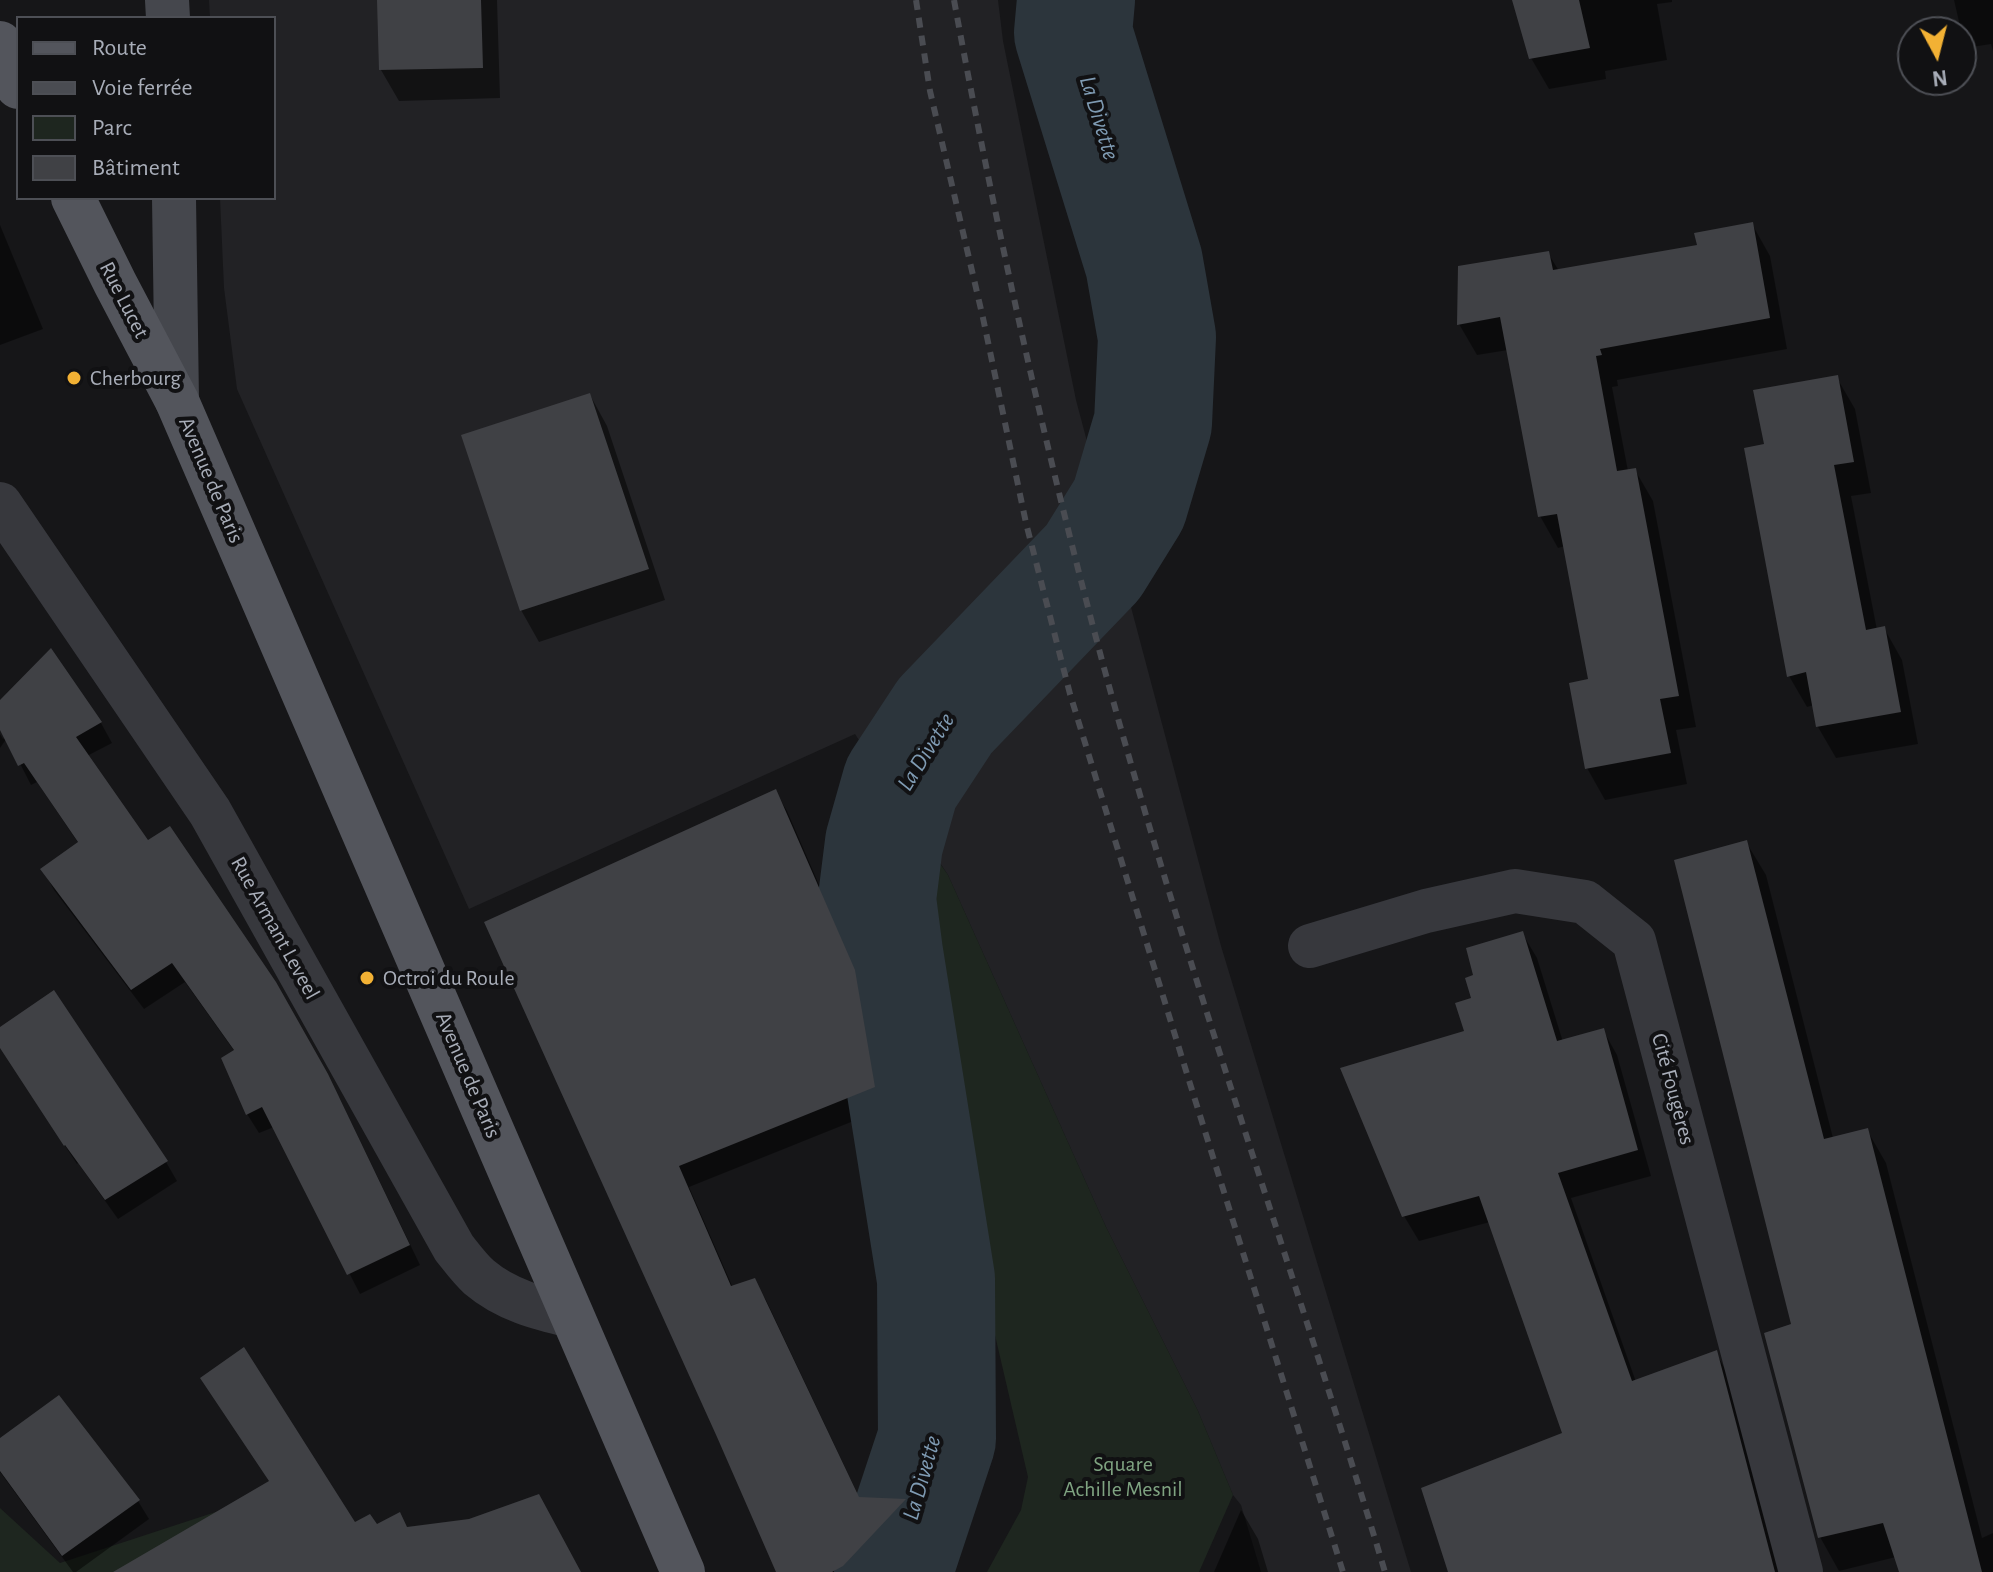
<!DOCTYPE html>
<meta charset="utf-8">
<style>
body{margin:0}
#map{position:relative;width:1993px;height:1572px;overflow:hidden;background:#161618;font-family:"Alegreya Sans",sans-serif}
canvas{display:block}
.legend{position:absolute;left:16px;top:16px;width:260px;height:184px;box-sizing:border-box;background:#111113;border:2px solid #4d4f55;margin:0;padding:10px 14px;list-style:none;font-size:24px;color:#a8adb8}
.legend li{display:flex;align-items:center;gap:16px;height:40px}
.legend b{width:40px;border:2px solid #4d4f55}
.north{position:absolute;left:1897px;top:16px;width:80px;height:80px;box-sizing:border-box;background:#111113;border:2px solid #4d4f55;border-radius:50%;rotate:173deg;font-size:22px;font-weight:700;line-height:32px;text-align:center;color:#a8adb8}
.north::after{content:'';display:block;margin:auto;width:28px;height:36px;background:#f2b134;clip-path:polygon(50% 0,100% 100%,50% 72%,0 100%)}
</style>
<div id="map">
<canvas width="1993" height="1572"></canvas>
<ul class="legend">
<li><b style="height:10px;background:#53555c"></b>Route</li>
<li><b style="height:10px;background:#4a4c52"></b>Voie ferrée</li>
<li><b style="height:22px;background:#1e261f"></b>Parc</li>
<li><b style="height:22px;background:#404145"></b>Bâtiment</li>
</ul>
<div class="north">N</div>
</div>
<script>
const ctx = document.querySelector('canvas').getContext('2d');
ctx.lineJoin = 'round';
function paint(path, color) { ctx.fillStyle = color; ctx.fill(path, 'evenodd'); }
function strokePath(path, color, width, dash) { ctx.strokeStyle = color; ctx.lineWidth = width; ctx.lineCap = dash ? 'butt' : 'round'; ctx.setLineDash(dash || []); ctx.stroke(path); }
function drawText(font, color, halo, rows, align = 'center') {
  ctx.font = font + ' "Alegreya Sans",sans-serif'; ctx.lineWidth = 8; ctx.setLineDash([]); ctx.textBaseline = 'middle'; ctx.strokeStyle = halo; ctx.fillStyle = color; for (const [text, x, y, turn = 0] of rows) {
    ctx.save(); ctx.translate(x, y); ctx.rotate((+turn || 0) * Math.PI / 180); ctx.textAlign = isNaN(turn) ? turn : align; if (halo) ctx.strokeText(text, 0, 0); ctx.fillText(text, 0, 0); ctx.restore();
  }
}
const built = new Path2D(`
 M209,0H998L1003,41L1076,400L1221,946L1411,1572H1261L1241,1505L1233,1495L1198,1411L1106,1227L948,875L855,734L469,909L237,389L224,288L220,198H274V18H210Z`);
const green = new Path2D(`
 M913,825L948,875L1106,1227L1198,1411L1233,1495L1199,1572H987L1021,1510L1028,1477L898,918L904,845Z
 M237,1505L343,1572H0V1508L60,1563Z`);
const shadow = new Path2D(`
 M379,0H497L500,98L399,101L381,70Z
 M1514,0H1672V2L1657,4L1667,60L1605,71L1606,79L1549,89L1531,58Z
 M1954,0H1993V51L1991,44L1972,47L1960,26Z
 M1752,224L1770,256L1787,349L1617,380L1618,386L1612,387L1628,471L1635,470L1653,501L1696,727L1676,730L1687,784L1605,800L1587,768L1590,681L1565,546L1558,548L1540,516L1508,350L1477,355L1459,324L1548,253L1559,271L1699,246Z
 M0,225L43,329L0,345Z
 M1837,378L1855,409L1871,493L1851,496L1877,630L1884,628L1902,660L1918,744L1836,758L1818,727L1814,705L1807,707L1789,676L1766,446Z
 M590,395L607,426L665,600L539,642L521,610Z
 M51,651L101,723L112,743L87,756L147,843L339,1097L420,1265L360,1294L274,1127L259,1133L247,1114L235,1052L185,982L144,1009L54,890L43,870L79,844L37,782L31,785L7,738L0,748V734L3,739L6,737L0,725V703Z
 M775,791L787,811L866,993L886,1108L689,1187L733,1288L754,1280L766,1300L860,1499L905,1501L917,1520L868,1572H778L487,923Z
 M1746,842L1766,875L1833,1138L1867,1130L1886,1163L1982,1538L1993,1533V1572H1902L1896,1557L1839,1571L1820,1537L1793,1325Z
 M1522,933L1537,958L1563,1042L1603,1030L1617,1055L1651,1176L1571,1198L1636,1382L1716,1353L1730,1378L1782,1572H1450L1564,1434L1490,1222L1419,1241L1404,1216L1466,1032L1474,1000L1476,976Z
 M0,1029L166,1162L177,1181L118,1219L78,1163L77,1164L4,1053L0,1046Z
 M0,1441L138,1501L149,1519L76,1572H73L0,1472Z
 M1241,1510L1258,1539L1268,1572H1214Z`);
const river = new Path2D(`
 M893,1572L937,1439L936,1279L884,953L877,899L884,843L901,783L945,716L1093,562L1129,504L1153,423L1157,337L1144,263L1073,33L1076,0`);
const building = new Path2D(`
 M377,0H481L483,68L379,70Z
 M1512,0H1579L1590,48L1529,59Z
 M1753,222L1770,318L1600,349L1602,355L1596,356L1617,471L1636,468L1679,696L1660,699L1671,753L1585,769L1569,683L1588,679L1557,514L1538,517L1500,317L1457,325L1458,266L1549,251L1553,270L1697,245L1694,233Z
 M1838,375L1854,462L1834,465L1866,630L1885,626L1901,712L1816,727L1806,672L1787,677L1744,448L1764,444L1753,390Z
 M590,393L649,569L520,611L461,435Z
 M51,648L102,722L76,737L148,840L170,826L276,982L328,1074L410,1245L347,1275L262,1107L246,1115L221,1058L234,1050L172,963L131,990L40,869L78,842L24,763L18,766L0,730V700Z
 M776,789L855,970L875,1087L679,1166L731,1286L755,1278L859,1497L906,1499L843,1566L832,1572H776L717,1437L484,922Z
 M1747,840L1824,1139L1868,1128L1982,1572H1899L1883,1523L1818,1538L1764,1333L1791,1324L1674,860Z
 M1523,931L1557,1041L1604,1028L1638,1150L1558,1173L1632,1381L1717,1350L1775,1572H1448L1421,1488L1562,1433L1479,1196L1402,1217L1340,1068L1464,1031L1455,1003L1471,998L1465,978L1473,975L1466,948Z
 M54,990L168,1161L105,1200L65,1145L64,1146L0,1048V1027Z
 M244,1347L355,1522L370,1514L377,1524L400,1512L407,1527L469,1519L539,1494L581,1572H113L269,1481L200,1378Z
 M59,1395L140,1500L62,1556L0,1471V1438Z`);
const street = new Path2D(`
 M0,504L210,812L454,1248C462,1258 470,1269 479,1277C506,1300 538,1308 572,1316
 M1310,946L1426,911L1515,891L1585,902L1634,941L1801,1572`);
const secondary = new Path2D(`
 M167,0L168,18
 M174,198L177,401`);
const primary = new Path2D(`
 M0,43L18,87
 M73,198L115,283L177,401L683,1572`);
const rail = new Path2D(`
 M916,0L930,91L983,318L1026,523L1070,694L1187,1074L1343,1572
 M954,0C995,223 1044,445 1103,664C1186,970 1294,1269 1385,1572`);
const markers = [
 [74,378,8,"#f2b134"],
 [367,978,8,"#f2b134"]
];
const streetNames = [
 ["Rue Lucet",124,300,63],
 ["Avenue de Paris",211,480,67],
 ["Rue Armant Leveel",275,928,61],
 ["Avenue de Paris",468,1075,67],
 ["Cité Fougères",1673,1089,75]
];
const poiNames = [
 ["Cherbourg",90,378],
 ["Octroi du Roule",383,978]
];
const parkNames = [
 ["Square",1123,1464],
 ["Achille Mesnil",1123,1489]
];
const waterNames = [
 ["La Divette",1099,118,73],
 ["La Divette",926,752,-58],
 ["La Divette",922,1478,-74]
];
paint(built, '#222225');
paint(green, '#1e261f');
paint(shadow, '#0007');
strokePath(river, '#2c353c', 118);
paint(building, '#404145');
strokePath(street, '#37383d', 44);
strokePath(secondary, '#45474d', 44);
strokePath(primary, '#53555c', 44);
strokePath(rail, '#4a4c52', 6, [10, 8]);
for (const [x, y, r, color] of markers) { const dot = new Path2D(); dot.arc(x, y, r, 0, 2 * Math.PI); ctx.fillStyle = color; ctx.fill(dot); strokePath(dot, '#111113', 3); }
drawText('22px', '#a8adb8', '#111113', streetNames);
drawText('22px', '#a8adb8', '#111113', poiNames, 'left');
drawText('22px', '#7fa381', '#111113', parkNames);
drawText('italic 24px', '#7f9bb3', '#111113', waterNames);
</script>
